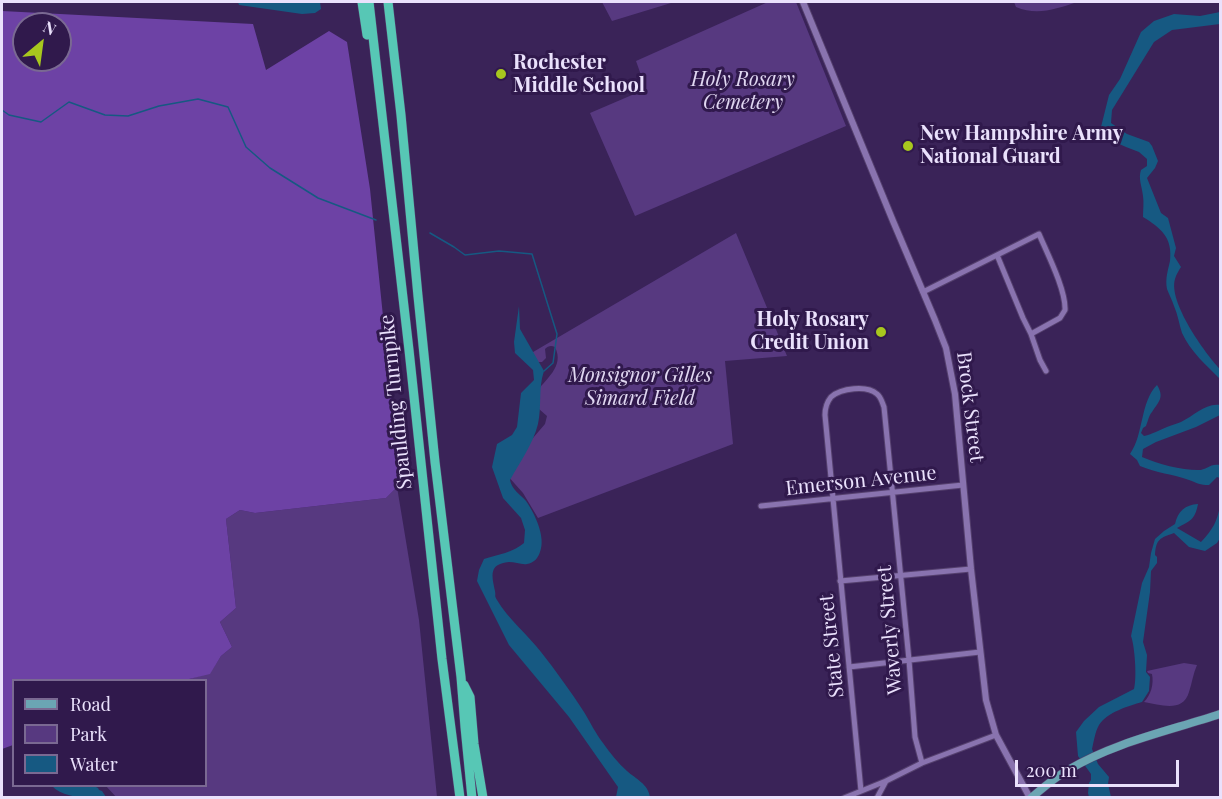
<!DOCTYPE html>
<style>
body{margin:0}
#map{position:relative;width:1222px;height:799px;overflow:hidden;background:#3a2358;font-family:"Playfair Display",serif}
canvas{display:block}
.frame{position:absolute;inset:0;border:3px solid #eae1fc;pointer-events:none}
.legend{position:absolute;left:12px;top:679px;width:195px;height:108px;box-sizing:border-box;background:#30194c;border:2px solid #7a6992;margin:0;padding:8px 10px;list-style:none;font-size:18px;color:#eae1fc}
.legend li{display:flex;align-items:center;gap:12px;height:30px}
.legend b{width:30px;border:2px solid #7a6992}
.north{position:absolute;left:12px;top:12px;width:60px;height:60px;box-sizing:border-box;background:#30194c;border:2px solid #7a6992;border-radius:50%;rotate:29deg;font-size:16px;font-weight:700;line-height:24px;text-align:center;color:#eae1fc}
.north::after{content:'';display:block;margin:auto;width:21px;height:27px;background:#a8c71e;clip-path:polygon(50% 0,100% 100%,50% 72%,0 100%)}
.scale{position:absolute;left:1015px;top:760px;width:164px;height:27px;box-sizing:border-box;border:3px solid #eae1fc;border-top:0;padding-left:8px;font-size:18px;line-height:21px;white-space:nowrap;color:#eae1fc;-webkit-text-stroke:4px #30194c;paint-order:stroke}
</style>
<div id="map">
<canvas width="1222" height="799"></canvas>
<div class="frame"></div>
<ul class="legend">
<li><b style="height:8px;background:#6ba5b3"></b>Road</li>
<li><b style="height:16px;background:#573980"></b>Park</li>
<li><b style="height:16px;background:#165982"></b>Water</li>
</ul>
<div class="north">N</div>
<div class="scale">200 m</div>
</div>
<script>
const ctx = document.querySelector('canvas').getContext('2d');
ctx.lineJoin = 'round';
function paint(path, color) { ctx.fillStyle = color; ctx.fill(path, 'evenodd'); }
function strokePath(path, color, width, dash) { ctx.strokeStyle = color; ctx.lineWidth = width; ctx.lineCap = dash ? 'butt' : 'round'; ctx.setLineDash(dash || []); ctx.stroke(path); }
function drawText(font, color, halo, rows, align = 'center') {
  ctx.font = font + ' "Playfair Display",serif'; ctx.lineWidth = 6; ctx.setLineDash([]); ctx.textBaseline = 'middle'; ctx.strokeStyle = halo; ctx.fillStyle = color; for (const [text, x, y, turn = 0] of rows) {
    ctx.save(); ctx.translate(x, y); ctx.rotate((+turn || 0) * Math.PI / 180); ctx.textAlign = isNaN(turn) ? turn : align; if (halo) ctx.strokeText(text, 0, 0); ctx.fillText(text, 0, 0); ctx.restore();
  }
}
const green = new Path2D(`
 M602,2H671V3L612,21Z
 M768,2H796L846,126L635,216L590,113L646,89L636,61Z
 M1014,2H1077C1056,9 1037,16 1016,7Z
 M736,233L787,356L725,361L733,444L538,518L523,493L507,475L527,445L545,424L547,416L539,409L535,394C545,379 565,367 555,347C551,345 548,346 545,349L546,358L542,362H537L528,355Z
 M397,487L419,620L437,797L117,798L106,786H206V680H185L210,673L221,656L232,647L220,622L236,608L226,519L240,510L255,513L386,498Z
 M1184,663L1197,665C1193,674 1192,683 1189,692C1183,713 1161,705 1144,702C1151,695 1154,684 1152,674L1148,673L1147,671Z`);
const forest = new Path2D(`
 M2,11L253,24L266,70L329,31L347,42L370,189L399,473L397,487L386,498L255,513L240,510L226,519L236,608L220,622L232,647L221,656L210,674L185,680H14L13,745L2,749ZM24,24H60V60H24Z`);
const water = new Path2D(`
 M238,2H320L321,9L315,13L302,14L239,5Z
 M1220,12V24L1172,30L1154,42L1112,110L1111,123L1127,134L1149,142L1152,146L1158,161L1155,168L1147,178L1161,213L1168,218L1176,248L1174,256L1181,267C1179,270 1176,275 1175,279C1168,302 1205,353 1220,369V379C1207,366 1190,351 1182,333C1179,324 1178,315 1174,306C1172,300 1169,294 1167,289C1165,279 1168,270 1170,261C1173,238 1161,228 1143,217C1143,210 1144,202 1143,196C1142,186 1138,179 1141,170L1147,166V159L1139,152L1126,147L1099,135L1109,95L1120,79L1141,32L1154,21L1174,14L1200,16Z
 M519,306L520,329L544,371C538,388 542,406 538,424C533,444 520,462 510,480C512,490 520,494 526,501C535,514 546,537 540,552C538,558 534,563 527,564C522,565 515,562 509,562C488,564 492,576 495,591C496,597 494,595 497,600C508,619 528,635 541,652C556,671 571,692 584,712C590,722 596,734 603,743C610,753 618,763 627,771C636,779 648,784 650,797H616L618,787L569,717L509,645L477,581L479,570L484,559C497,555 514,552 524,543L525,530L521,518L503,498L492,467L497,444L512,435L517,427L521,393L534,380L533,370L515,353L514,342Z
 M1157,385C1165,398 1158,402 1152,412C1149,415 1148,421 1146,426L1143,428L1141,433L1144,436C1153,434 1159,430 1167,427C1171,425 1177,424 1181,422C1194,416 1205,403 1220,405V415L1196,427L1156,442L1143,449L1142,457C1158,464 1181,470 1198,470C1207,470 1210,463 1220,465V478L1217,477L1209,485C1200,485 1197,483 1189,480C1173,474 1156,473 1140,466L1137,460L1130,454C1144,434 1140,402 1157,385Z
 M1198,504C1195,520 1190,521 1177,528L1201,542C1213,529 1217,522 1220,506V538L1217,543L1205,551L1189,547L1174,533C1160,538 1156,539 1155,555L1157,557V563L1151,571L1150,592L1143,642L1147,655L1146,672L1150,677L1149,691L1142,702C1129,706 1107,712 1099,725C1095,732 1094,741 1092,749L1098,764L1109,777L1108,784L1111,797H1089L1088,793L1089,783L1091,780V774L1078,756L1076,732L1084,721L1099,707L1134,689C1137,679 1135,647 1131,636L1142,583L1149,567L1151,553L1155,539L1164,531L1175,524C1178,511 1185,505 1198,504Z
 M52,786H94L98,788L99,790L102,791L106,797C89,798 64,799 52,786Z`);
const stream = new Path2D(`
 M2,110L9,115L41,122L69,102L105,115L128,116L159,106L198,99L228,107L246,147L270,168L318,198L376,220
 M430,233L454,247L465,255L499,251L532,254L557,334L553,363L544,371`);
const minor = new Path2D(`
 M997,255L1023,318L1031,334L1040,360L1046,371
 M923,292L1039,234C1047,253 1066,290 1065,310L1060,318L1031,334
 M761,506L963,485
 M840,581L971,569
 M849,667L980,652
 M861,791L825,415C825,409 827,402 831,397C841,388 867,385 877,394C881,397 882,402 884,407L909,660L915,737L922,763
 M844,798L886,781L922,763L996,735
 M877,798L886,781`);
const tertiary = new Path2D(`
 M803,2L893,221L935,320L946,348L955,394L971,569L986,700L996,735L1030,798`);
const primary = new Path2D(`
 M1031,798C1043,788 1055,777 1068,770C1115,742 1169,731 1220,714`);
const motorway = new Path2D(`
 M362,2L367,35
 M369,2L409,350L442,659L460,798
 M388,2L401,115L418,296L435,462L461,677L465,727L472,798
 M464,685L470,697L474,744L483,798`);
const markers = [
 [501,74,6,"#a8c71e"],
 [908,146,6,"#a8c71e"],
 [881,332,6,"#a8c71e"]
];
const poiNames = [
 ["Rochester",513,63],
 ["Middle School",513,86],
 ["New Hampshire Army",920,134],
 ["National Guard",920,157],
 ["Holy Rosary",869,320,"right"],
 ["Credit Union",869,343,"right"]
];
const parkNames = [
 ["Holy Rosary",743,80],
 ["Cemetery",743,103],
 ["Monsignor Gilles",640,376],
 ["Simard Field",640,399]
];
const streetNames = [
 ["Spaulding Turnpike",396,402,-96],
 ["Brock Street",970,407,83],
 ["Emerson Avenue",861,481,-6],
 ["Waverly Street",890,630,-95],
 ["State Street",832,646,-96]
];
paint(green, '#573980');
paint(forest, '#6d42a5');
paint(water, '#165982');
strokePath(stream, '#165982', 1.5);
strokePath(minor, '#55406e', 7);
strokePath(tertiary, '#55406e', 8);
strokePath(primary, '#55406e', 9);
strokePath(motorway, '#55406e', 10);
strokePath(minor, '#8973af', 5);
strokePath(tertiary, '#8973af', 6);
strokePath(primary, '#6ba5b3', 8);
strokePath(motorway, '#57c7b5', 9);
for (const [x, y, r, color] of markers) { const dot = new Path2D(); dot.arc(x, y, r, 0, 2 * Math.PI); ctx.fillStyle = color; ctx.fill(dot); strokePath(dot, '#30194c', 2); }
drawText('bold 20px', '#eae1fc', '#30194c', poiNames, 'left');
drawText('italic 20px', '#e0d7f1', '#30194c', parkNames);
drawText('20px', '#eae1fc', '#30194c', streetNames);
</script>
